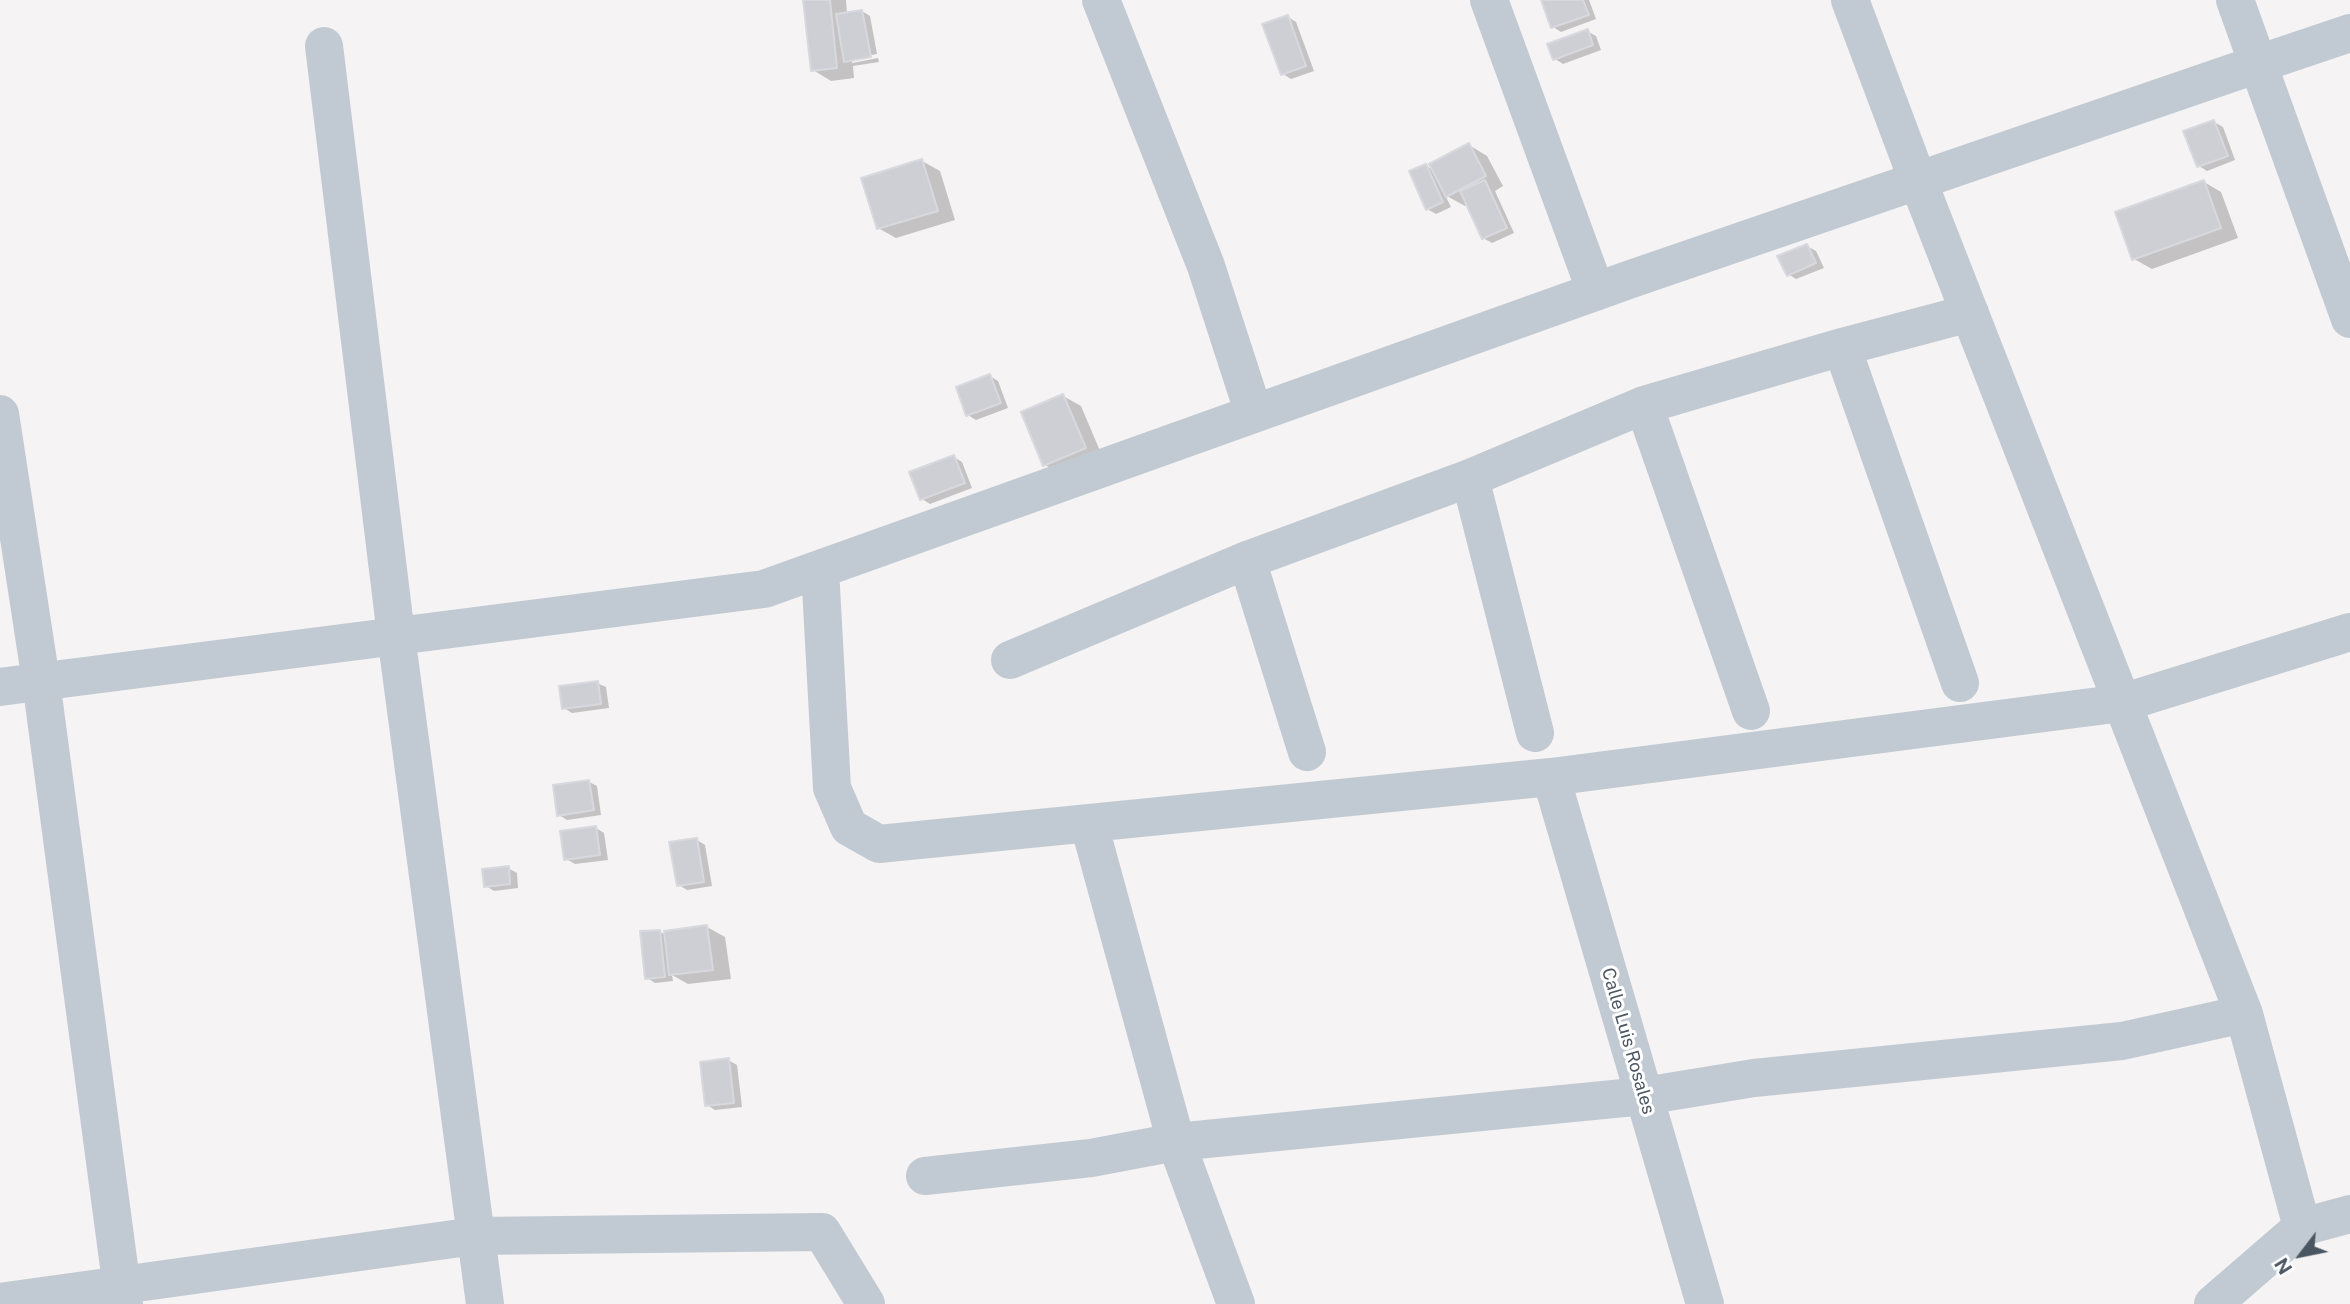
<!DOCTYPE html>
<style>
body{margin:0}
#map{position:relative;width:2350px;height:1304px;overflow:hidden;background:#f5f3f3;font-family:"Public Sans",sans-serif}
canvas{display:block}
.north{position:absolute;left:2266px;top:1220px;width:70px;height:70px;-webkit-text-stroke:5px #fff;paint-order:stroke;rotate:238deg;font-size:19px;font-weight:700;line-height:28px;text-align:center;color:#4a5661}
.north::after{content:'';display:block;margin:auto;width:24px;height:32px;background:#4a5661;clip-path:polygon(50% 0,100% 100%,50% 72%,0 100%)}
</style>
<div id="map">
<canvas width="2350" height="1304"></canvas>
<div class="north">N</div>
</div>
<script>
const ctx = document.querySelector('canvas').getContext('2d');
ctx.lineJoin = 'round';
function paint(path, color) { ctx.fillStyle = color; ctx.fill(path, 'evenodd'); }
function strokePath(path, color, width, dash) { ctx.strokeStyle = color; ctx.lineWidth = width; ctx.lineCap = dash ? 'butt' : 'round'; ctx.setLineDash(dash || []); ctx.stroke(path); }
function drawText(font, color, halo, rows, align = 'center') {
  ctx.font = font + ' "Public Sans",sans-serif'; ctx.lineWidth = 6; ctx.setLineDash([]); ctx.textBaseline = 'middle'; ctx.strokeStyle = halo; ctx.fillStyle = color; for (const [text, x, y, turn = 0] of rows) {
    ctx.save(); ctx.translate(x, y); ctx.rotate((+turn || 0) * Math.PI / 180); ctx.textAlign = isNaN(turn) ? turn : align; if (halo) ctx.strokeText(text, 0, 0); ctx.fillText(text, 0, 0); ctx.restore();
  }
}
const shadow = new Path2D(`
 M805,0H846L847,14L862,11L870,16L877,54L852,59V63L878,58L879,62L853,66L854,78L831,81L813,70Z
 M1543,0H1589L1596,19L1561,32L1553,27Z
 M1288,17L1296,22L1314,71L1291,79L1283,74Z
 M1587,31L1596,36L1601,50L1563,64L1555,59Z
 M2214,122L2223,127L2235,160L2207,171L2199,166Z
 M1469,145L1487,156L1503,186L1495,191L1514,233L1492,243L1483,238L1468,204L1465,206L1445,195L1451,207L1436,214L1427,209L1426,166L1434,170Z
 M922,161L940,171L955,220L896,238L878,228Z
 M2204,182L2221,192L2238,238L2152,269L2134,259Z
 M1807,246L1816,251L1824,268L1796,279L1788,274Z
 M990,376L998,381L1008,408L976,420L968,415Z
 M1063,396L1081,406L1103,458L1063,475L1045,465Z
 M954,457L962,462L972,488L930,504L922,499Z
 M597,683L606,687L609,708L572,713L564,708Z
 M589,782L597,786L601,815L567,820L559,815Z
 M596,828L604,833L608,860L575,864L566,859Z
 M697,840L705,845L712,886L687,890L679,885Z
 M508,868L517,873L518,888L494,891L486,886Z
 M707,927L725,937L731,979L688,984L672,975L673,981L655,983L647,978L660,932L666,935Z
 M728,1060L737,1065L742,1107L715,1110L707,1105Z`);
const building = new Path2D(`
 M803,0H830L837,68L811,71Z
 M1541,0H1583L1589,15L1551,28Z
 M862,10L871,57L844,62L836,14Z
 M1288,15L1306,66L1281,75L1262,24Z
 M1588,29L1593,45L1553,60L1547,44Z
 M2214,120L2228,156L2197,167L2183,131Z
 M1469,143L1486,176L1446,197L1429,164Z
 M922,159L938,211L877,229L861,178Z
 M1426,164L1443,202L1426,210L1409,171Z
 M1485,180L1507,228L1482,239L1460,191Z
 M2204,180L2221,228L2132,260L2115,212Z
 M1807,244L1816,263L1787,276L1777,256Z
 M990,374L1001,403L966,416L956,387Z
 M1063,394L1086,448L1043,466L1021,412Z
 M954,455L965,483L920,500L909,472Z
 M598,681L601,704L562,709L559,686Z
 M589,780L594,810L557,816L553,785Z
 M596,826L600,855L564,860L560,831Z
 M697,838L704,882L677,886L669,842Z
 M509,866L510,884L484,887L482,869Z
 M707,925L713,970L669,975L664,931Z
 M660,930L665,977L645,979L640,931Z
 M729,1058L734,1103L705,1106L700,1062Z`);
const minor = new Path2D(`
 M1101,0L1206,266L1254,414
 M1489,0L1596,292
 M1850,0L1918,181L2244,1014L2302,1227
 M2350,33L2258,64L2350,319
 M324,46L396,635L485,1304
 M1842,347L1960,683
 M1644,405L1751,711
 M0,414L41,681L124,1304
 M1470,478L1535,733
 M1247,560L1307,752
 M820,569L832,788L849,827L879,844L1551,777L2122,703L2350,632
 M1010,660L1247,560L1470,478L1644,405L1842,347L1970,313
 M0,687L764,589L1631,279L2258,64L2235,0
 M1551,777L1705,1304
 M1089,824L1176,1142L1236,1304
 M925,1176L1091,1158L1176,1142L1644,1096L1754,1078L2122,1041L2244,1014
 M0,1302L475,1236L822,1232L866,1304
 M2213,1304L2302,1227L2350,1214`);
const streetNames = [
 ["Calle Luis Rosales",1628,1041,74]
];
paint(shadow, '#0003');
paint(building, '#cdcfd5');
strokePath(building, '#d7d9de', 2);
strokePath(minor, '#c1cad2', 38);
drawText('18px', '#4a5661', '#fff', streetNames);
</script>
